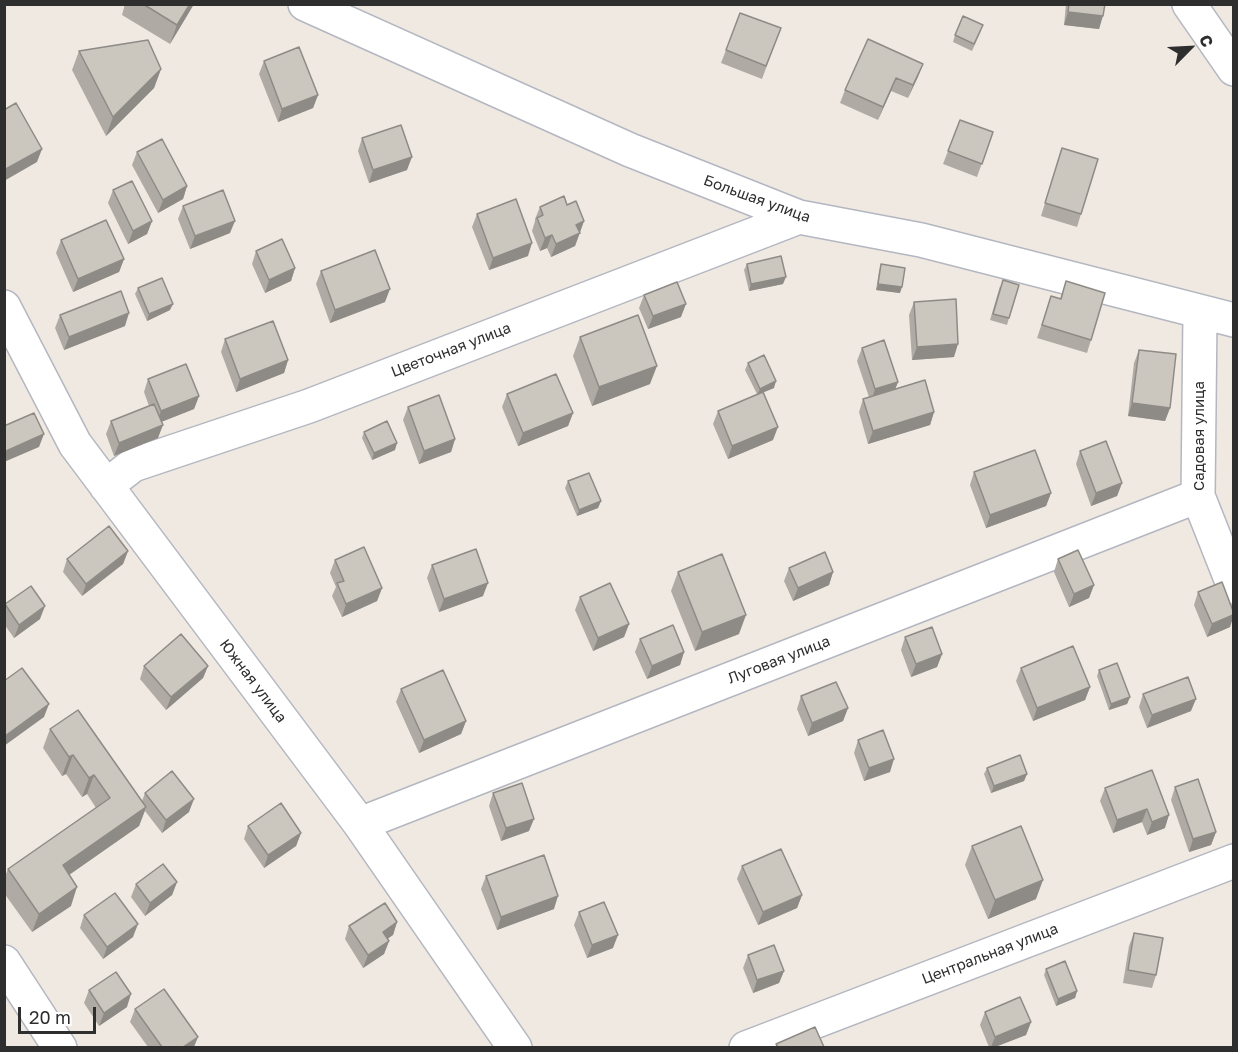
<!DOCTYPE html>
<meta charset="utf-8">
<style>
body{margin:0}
#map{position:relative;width:1238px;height:1052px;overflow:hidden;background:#efe9e1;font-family:"Golos Text",sans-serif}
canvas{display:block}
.frame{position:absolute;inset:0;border:6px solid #2e2e2e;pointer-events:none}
.north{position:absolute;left:1160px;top:18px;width:60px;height:60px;-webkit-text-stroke:4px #fff;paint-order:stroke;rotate:66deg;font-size:16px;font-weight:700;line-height:24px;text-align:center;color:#2e2e2e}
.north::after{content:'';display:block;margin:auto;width:21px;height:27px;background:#2e2e2e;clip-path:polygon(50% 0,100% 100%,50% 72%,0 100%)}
.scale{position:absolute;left:18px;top:1007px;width:78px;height:27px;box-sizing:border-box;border:3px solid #2e2e2e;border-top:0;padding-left:8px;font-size:18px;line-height:21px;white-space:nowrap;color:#2e2e2e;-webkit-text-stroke:4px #fff;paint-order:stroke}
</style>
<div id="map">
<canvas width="1238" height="1052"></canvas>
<div class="frame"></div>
<div class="north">С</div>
<div class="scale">20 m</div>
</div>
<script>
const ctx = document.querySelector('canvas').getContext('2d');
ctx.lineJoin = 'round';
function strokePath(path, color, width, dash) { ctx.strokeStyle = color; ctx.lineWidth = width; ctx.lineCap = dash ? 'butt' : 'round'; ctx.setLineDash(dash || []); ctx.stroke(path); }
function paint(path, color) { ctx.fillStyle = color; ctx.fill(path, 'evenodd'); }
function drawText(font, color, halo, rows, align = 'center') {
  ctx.font = font + ' "Golos Text",sans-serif'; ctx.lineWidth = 4.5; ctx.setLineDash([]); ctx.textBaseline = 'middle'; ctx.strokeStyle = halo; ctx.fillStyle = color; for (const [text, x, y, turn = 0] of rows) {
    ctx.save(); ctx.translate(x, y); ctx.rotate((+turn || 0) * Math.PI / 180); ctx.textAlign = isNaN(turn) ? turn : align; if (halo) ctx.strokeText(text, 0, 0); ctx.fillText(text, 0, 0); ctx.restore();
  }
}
const minor = new Path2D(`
 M305,4L630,150L799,217L921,240L1234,320
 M1189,4L1234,69
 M4,307L75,444L360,824L515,1048
 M1200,314L1198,496L1234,587
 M106,486L133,465L309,406L799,217
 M360,824L1198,496
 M4,962L60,1048
 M746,1048L1234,861`);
const wall = new Path2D(`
 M125,4H194L170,44L122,15Z
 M1066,4H1105L1099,29L1064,25Z
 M781,28L762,79L721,63L726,50Z
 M981,31L972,51L953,42L955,35Z
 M79,51L161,69L154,88L106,136L72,70Z
 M264,61L318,95L313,108L278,122L259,74Z
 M923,64L908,98L891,91L878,120L840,103L845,90Z
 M960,120L993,132L977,177L943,164Z
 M362,138L407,170L369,183L358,151Z
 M1062,148L1081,214L1077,227L1041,216Z
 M137,152L187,186L183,199L158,213L132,165Z
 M113,190L152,221L147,234L128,244L108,203Z
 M567,205L584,221L575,246L551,257L547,248L540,251L532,231L535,221V219L540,207Z
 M183,206L230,233L190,249L178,219Z
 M477,214L528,256L489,270L472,227Z
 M61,240L124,259L119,272L73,292L56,253Z
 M256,251L295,268L291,281L265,293L252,264Z
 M747,264L783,284L749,291L744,270Z
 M881,264L900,293L876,290L879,271Z
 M321,271L385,302L330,323L316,284Z
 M1066,281L1091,340L1087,353L1037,338L1051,296L1060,299Z
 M1000,286L1009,318L1007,325L990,320Z
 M138,288L170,310L147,321L135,294Z
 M644,295L681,317L648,329L639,308Z
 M914,302L954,357L912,360L909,315Z
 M60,315L125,326L64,350L55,328Z
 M580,337L650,384L592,406L573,356Z
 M225,339L288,360L284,373L236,392L221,352Z
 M862,348L898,382L895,389L934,412L930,425L868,444L859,412L863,399L869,397L857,361Z
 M1139,350L1170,408L1165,421L1128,416L1134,363Z
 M748,363L774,388L764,392L773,440L728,459L713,424L718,411L757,394L745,370Z
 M148,379L199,396L194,409L161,422L158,438L114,456L106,434L111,421L149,406L144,392Z
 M507,394L573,413L568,426L518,446L502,407Z
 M408,407L455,439L451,452L419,464L403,420Z
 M364,432L395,450L372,460L362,438Z
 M1080,451L1122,483L1117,496L1091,506L1076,464Z
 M974,472L1051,493L1046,506L986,528L970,485Z
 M568,481L601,501L598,508L577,516L565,488Z
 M128,551L123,564L82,596L63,572L67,559Z
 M1058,559L1094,585L1089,598L1069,607L1054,572Z
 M335,560L382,588L377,601L342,617L332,596L336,587L330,573Z
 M432,565L483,596L439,612L427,578Z
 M789,568L833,572L829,585L793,601L784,581Z
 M678,572L739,634L695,651L671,591Z
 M1198,592L1230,627L1207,637L1194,605Z
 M580,597L629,624L624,637L593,651L575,610Z
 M5,604L40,619L14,638L4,624Z
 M905,637L942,654L937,667L911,677L901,650Z
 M640,639L684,652L680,665L647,679L635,652Z
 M144,666H208L203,678L166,710L140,679Z
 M1021,668L1090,687L1085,700L1033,721L1016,681Z
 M1099,670L1130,697L1127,704L1109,710L1097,676Z
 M401,689L466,721L461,734L419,753L396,702Z
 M1143,694L1191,711L1147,728L1139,707Z
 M801,696L848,708L843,721L808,736L797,709Z
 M50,729L142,801L145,793L189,812L162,833L145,811L139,826L69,875L71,906L32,932L4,893V879L8,869L96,808L87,794L82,797L66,774L62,776L43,748Z
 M858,740L890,772L864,781L854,753Z
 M987,768L1027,774L1024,781L991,793L984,774Z
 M1152,770L1165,828L1147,835L1142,822L1113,833L1100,801L1105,788Z
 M1175,787L1216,832L1211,845L1189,852L1171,800Z
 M493,793L529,831L501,841L489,806Z
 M248,826L301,833L296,846L264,868L244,839Z
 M972,846L1036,899L988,919L965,865Z
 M742,866L802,895L797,908L758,925L737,879Z
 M486,876L554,909L497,930L481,889Z
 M177,882L172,895L145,916L131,897L136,884Z
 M579,912L613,948L587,958L574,925Z
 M84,915L133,937L103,959L80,928Z
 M397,922L393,935L387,939L389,941L384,954L363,968L345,939L349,926Z
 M1134,933L1156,975L1152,988L1123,983L1129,946Z
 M748,955L784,971L779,983L753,993L743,968Z
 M1046,969L1077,991L1075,998L1056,1006L1044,975Z
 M89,990L127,1007L99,1026L84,1003Z
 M135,1009L194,1047H148L130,1022Z
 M985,1012L1031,1022L1026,1035L995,1047H989L980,1025Z`);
const shadedWall = new Path2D(`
 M190,4H194L170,44L177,25Z
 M1068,12L1103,16L1099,29L1064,25Z
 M923,64L918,77L908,98L913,85Z
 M161,69L154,88L106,136L113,117Z
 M896,78L891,91L878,120L883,107Z
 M318,95L313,108L278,122L282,109Z
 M42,149L37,162L4,181V170Z
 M412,157L407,170L369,183L373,170Z
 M187,186L183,199L158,213L163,200Z
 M152,221L147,234L128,244L133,231Z
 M235,221L230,233L190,249L195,236Z
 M584,221L575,246L551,257L556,244L576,225Z
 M552,235L547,248L540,251L545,238Z
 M532,243L528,256L489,270L493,258Z
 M124,259L119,272L73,292L78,279Z
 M295,268L291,281L265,293L269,280Z
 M786,277L783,284L749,291L751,284Z
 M878,284L902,287L900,293L876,290Z
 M390,289L385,302L330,323L335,310Z
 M173,304L170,310L147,321L149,314Z
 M686,304L681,317L648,329L653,316Z
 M129,313L125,326L64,350L69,337Z
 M958,344L954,357L912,360L917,347Z
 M288,360L284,373L236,392L240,379Z
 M657,366L650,384L592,406L599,387Z
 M776,381L774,388L757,395L760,389Z
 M898,382L893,395L871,402L875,389Z
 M199,396L194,409L156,424L161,411Z
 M1132,403L1170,408L1165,421L1128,416Z
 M934,412L930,425L868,444L873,431Z
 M573,413L568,426L518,446L523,433Z
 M163,425L158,438L114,456L119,443Z
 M778,427L773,440L728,459L732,446Z
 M44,434L39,447L4,462V452Z
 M455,439L451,452L419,464L424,451Z
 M397,443L395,450L372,460L374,453Z
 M1122,483L1117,496L1091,506L1096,493Z
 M1051,493L1046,506L986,528L990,515Z
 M601,501L598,508L577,516L579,510Z
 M128,551L123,564L82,596L86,584Z
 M833,572L829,585L793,601L798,588Z
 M488,583L483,596L439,612L444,599Z
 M1094,585L1089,598L1069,607L1074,594Z
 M382,588L377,601L342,617L346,604Z
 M45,606L40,619L14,638L19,625Z
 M746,615L739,634L695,651L702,632Z
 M1233,615V618L1230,627L1207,637L1212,624Z
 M629,624L624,637L593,651L598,638Z
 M684,652L680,665L647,679L652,666Z
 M942,654L937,667L911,677L916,664Z
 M208,666L203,678L166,710L171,697Z
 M1090,687L1085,700L1033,721L1037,708Z
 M1130,697L1127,704L1109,710L1111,704Z
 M1196,699L1191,711L1147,728L1152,715Z
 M49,704L44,717L4,746L5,736Z
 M848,708L843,721L808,736L812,723Z
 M466,721L461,734L419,753L424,740Z
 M73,755L66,774L62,776L69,757Z
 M894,759L890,772L864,781L869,768Z
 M1027,774L1024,781L991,793L994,786Z
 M94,775L87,794L82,797L89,778Z
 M194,799L189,812L162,833L166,820Z
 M146,807L139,826L56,884L63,865Z
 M1147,809L1142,822L1113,833L1117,820Z
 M1169,815L1165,828L1147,835L1152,822Z
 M534,819L529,831L501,841L506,828Z
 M1216,832L1211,845L1189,852L1193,839Z
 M301,833L296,846L264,868L268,855Z
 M1043,880L1036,899L988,919L995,900Z
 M177,882L172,895L145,916L150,903Z
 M77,887L71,906L32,932L39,914Z
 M802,895L797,908L758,925L763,912Z
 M558,896L554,909L497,930L501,917Z
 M397,922L393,935L378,945L383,932Z
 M138,924L133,937L103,959L107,947Z
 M618,935L613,948L587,958L592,945Z
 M389,941L384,954L363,968L368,955Z
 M784,971L779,983L753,993L757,980Z
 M1077,991L1075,998L1056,1006L1058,999Z
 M131,994L127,1007L99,1026L104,1013Z
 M1031,1022L1026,1035L995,1047H991L995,1037Z
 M198,1037L194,1047H183Z`);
const building = new Path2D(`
 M143,4H190L177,25Z
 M1069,4H1105L1103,16L1068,12Z
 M740,13L781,28L766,66L726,50Z
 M963,16L983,25L974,44L955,35Z
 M868,39L923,64L913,85L896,78L883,107L845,90Z
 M148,40L161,69L113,117L79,51Z
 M299,47L318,95L282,109L264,61Z
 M16,103L42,149L4,170V110Z
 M960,120L993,132L982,164L948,151Z
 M401,125L412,157L373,170L362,138Z
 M162,139L187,186L163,200L137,152Z
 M1062,148L1098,159L1081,214L1045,203Z
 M132,181L152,221L133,231L113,190Z
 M223,190L235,221L195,236L183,206Z
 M564,196L567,205L576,201L584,221L576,225L580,233L556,244L552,235L545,238L537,218L543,215L540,207Z
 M516,199L532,243L493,258L477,214Z
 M106,220L124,259L78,279L61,240Z
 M282,239L295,268L269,280L256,251Z
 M375,250L390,289L335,310L321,271Z
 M781,256L786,277L751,284L747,264Z
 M881,264L905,268L902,287L878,284Z
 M162,278L173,304L149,314L138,288Z
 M1003,280L1019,285L1009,318L993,314Z
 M1066,281L1105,293L1091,340L1042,325L1051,296L1061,299Z
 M677,282L686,304L653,316L644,295Z
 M121,291L129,313L69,337L60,315Z
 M956,299L958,344L917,347L914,302Z
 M638,315L657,366L599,387L580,337Z
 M273,321L288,360L240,379L225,339Z
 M884,340L898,382L875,389L862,348Z
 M1139,350L1176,354L1170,408L1132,403Z
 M764,355L776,381L760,389L748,363Z
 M186,364L199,396L161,411L148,379Z
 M556,374L573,413L523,433L507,394Z
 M925,380L934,412L873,431L863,399Z
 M763,392L778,427L732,446L718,411Z
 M439,395L455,439L424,451L408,407Z
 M154,404L163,425L119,443L111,421Z
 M34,413L44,434L4,452V426Z
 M387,421L397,443L374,453L364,432Z
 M1106,441L1122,483L1096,493L1080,451Z
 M1035,450L1051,493L990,515L974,472Z
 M589,473L601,501L579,510L568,481Z
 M109,526L128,551L86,584L67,559Z
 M364,547L382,588L346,604L337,583L344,581L335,560Z
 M476,549L488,583L444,599L432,565Z
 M1078,550L1094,585L1074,594L1058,559Z
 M825,552L833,572L798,588L789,568Z
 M722,554L746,615L702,632L678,572Z
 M1222,582L1233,611V615L1212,624L1198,592Z
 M610,583L629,624L598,638L580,597Z
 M31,586L45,606L19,625L5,604Z
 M673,625L684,652L652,666L640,639Z
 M932,627L942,654L916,664L905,637Z
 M181,634L208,666L171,697L144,666Z
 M1073,646L1090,687L1037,708L1021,668Z
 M1117,663L1130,697L1111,704L1099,670Z
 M22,668L49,704L5,736L4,735V681Z
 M443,670L466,721L424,740L401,689Z
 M1188,677L1196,699L1152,715L1143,694Z
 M836,682L848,708L812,723L801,696Z
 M78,710L146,807L63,865L77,887L39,914L8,869L110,798L94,775L89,778L73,755L69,757L50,729Z
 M883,730L894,759L869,768L858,740Z
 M1020,755L1027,774L994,786L987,768Z
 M1152,770L1169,815L1152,822L1147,809L1117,820L1105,788Z
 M172,771L194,799L166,820L145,793Z
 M1198,779L1216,832L1193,839L1175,787Z
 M522,783L534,819L506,828L493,793Z
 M281,803L301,833L268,855L248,826Z
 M1021,826L1043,880L995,900L972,846Z
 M781,849L802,895L763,912L742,866Z
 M544,855L558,896L501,917L486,876Z
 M163,864L177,882L150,903L136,884Z
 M115,893L138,924L107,947L84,915Z
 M604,902L618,935L592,945L579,912Z
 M385,903L397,922L383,932L389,941L368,955L349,926Z
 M1134,933L1163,938L1156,975L1128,970Z
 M774,945L784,971L757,980L748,955Z
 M1065,961L1077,991L1058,999L1046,969Z
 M116,972L131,994L104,1013L89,990Z
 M164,989L198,1037L183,1047H162L135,1009Z
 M1020,997L1031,1022L995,1037L985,1012Z
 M815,1027L824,1047H778L776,1044Z`);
const streetNames = [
 ["Большая улица",757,199,20],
 ["Цветочная улица",451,350,-21],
 ["Садовая улица",1199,436,-90],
 ["Луговая улица",779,660,-21],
 ["Южная улица",253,681,53],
 ["Центральная улица",990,954,-21]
];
strokePath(minor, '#b4b7c1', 36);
strokePath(minor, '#fff', 33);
paint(wall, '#afaba4');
paint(shadedWall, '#8e8b86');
paint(building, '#cbc7bf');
strokePath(building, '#8e8b86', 1.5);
drawText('15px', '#2e2e2e', '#fff', streetNames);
</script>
